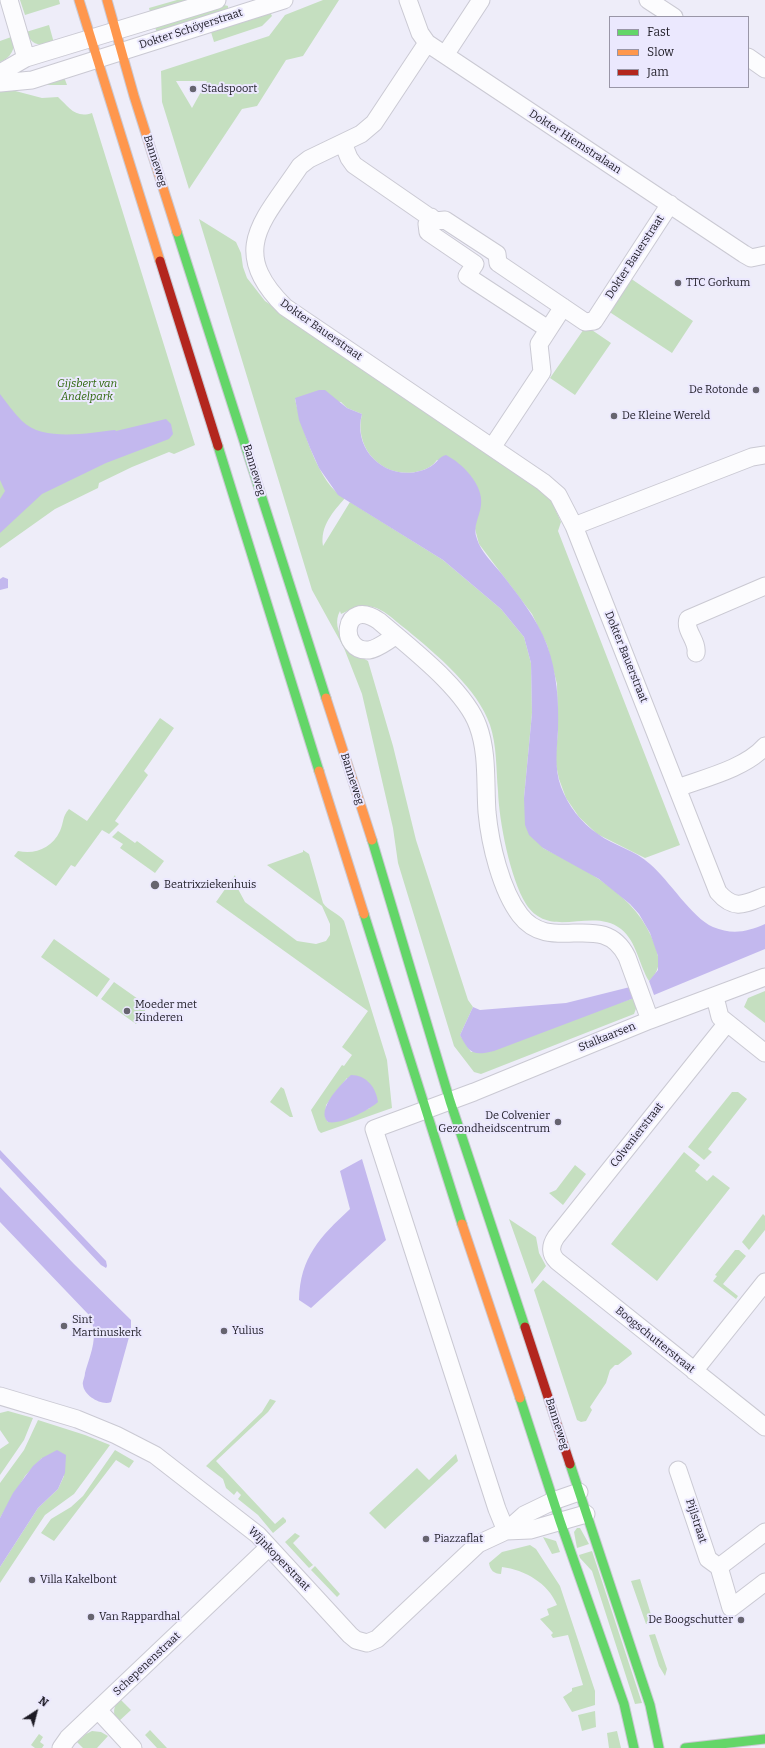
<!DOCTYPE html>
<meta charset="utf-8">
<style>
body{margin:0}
#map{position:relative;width:765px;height:1748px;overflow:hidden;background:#eeedf9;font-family:Bitter,serif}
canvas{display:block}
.legend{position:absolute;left:609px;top:16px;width:140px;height:72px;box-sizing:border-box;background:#ebe8fe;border:1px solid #9996a7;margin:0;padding:5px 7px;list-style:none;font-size:12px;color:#1d1b25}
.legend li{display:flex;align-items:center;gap:8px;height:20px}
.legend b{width:20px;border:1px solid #9996a7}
.north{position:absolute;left:16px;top:1692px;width:40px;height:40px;-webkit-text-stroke:3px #ebe8fe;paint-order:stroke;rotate:36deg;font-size:11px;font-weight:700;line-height:16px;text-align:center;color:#1d1b25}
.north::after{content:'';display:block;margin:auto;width:14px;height:18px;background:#1d1b25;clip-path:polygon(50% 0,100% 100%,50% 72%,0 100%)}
</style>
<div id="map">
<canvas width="765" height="1748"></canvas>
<ul class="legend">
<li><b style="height:5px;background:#63d668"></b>Fast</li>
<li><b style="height:5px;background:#ff974d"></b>Slow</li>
<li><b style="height:5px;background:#b3261e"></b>Jam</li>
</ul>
<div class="north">N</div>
</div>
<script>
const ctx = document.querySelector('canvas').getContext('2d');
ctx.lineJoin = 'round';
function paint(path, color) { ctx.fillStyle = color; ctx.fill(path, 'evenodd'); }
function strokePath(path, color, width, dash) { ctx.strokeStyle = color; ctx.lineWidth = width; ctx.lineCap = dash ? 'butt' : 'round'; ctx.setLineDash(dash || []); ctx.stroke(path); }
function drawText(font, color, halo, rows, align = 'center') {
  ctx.font = font + ' Bitter,serif'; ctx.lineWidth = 4; ctx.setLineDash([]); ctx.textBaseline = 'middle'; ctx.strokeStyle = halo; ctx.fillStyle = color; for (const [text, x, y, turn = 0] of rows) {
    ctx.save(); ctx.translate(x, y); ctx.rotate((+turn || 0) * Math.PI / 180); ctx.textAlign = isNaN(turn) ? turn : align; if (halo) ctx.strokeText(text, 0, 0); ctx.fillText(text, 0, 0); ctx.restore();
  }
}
const green = new Path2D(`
 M20,0H59L60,4L25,15Z
 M177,0H191L150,12L149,8Z
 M323,0H339L303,56L286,60L257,106L242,109L189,189L162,102L161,71L269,36L285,15ZM176,81H207L192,108Z
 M224,5L228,6V10L157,33L155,27Z
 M270,12L272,16L262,26L214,42L211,32Z
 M49,25L54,43C40,46 32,46 26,32Z
 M14,36C16,48 11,58 0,62V41Z
 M64,77L67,85H38Z
 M4,88L42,98L58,97C68,106 75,119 92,113L195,445L174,454L169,452L132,467L99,483L98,488L55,509L0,548V90Z
 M199,219L236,242L241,253L243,267L247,278L265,301L541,488L552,502L561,522L558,531L680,845L645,858L597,834L579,817L566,798L559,779L555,760L558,732L557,684L547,645L532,614L479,544L475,529L477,487L471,477L466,471L437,460C433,466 427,469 420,471C384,481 353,449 362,414L347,408L341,402L295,399C301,425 319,486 345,498C333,512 320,526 323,546L350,502L443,560L501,609L524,637L531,663L532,713L524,798L543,848C587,870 637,895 655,945C660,960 661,970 649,981C639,965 637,942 621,929C592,906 550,941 526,904C510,878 499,821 498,791C496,769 497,746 490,725C478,689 436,654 407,630C382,610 373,597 341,614L340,611C329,631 352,653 368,661L393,746L416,840L468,1000L473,1007L460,1035L471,1052L634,998L637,1006L634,1014L481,1074L474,1072L454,1046L398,863L393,828L362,694L344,648L312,590Z
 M630,278L693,321L672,353L608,311Z
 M586,326L611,343L575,395L550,378Z
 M160,718L174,728L144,771L148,775L115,821L119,824L109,834L102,830L75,867L71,865L56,886L14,856L18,851C35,855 52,848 60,831C64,822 62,817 69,809L87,821Z
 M118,831L135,843L137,841L164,861L155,873L120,848L123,844L112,837Z
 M303,850L309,854L323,903C328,911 339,913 344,921L387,1060L392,1108L321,1133L318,1130L311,1110L342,1065L344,1066L352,1055L342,1047L368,1011L216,902L235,875L238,889L245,902L297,941L316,944L326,941L330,935V924L322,906L267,865L303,852ZM347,1078L370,1108L341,1120L328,1122L325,1117L326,1105Z
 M54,939L110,979L97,997L41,957Z
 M114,982L148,1006L136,1024L101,999Z
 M765,991V1023L744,1007L748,998Z
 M281,1087L284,1089L293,1117H290L270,1102Z
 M732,1092H738L747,1099L708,1149L712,1152L704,1160L688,1147Z
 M684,1152L700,1165L695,1171L707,1181L713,1175L730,1188L657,1281L611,1244Z
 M575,1165L586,1174L563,1205L549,1193L556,1190Z
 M763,1214L765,1216V1230L749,1250L742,1242Z
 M509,1219L536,1237L539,1253L546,1266L532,1284Z
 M735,1250H739L746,1256L723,1284L738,1296L736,1299L713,1281L717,1276L715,1275Z
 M543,1280L631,1351L632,1354L618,1365H615L610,1370L606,1383L590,1407L592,1410L586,1421L581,1422L577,1420L534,1290Z
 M270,1399L276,1401L268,1412L216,1461L275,1524L283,1517L286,1520V1522L273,1533L258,1515L238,1499L241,1495L237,1491L234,1495L226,1488L223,1479L206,1466L262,1412Z
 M8,1411L33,1418L24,1440L0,1475V1449L9,1443L0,1430V1413Z
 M38,1420L85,1435L110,1445L74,1494L45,1515L0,1583V1567L38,1508L58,1489L64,1476L42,1458L25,1476L0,1518V1483L24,1450Z
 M115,1450L134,1461L129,1468L116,1460L54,1541L41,1533L51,1519L71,1507L83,1496Z
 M456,1454L458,1461L385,1529L369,1513L417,1468L429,1480Z
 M577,1528H580L589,1544L577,1548L574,1532Z
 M295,1533L300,1536L293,1543L313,1565L309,1568L285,1542Z
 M543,1537L556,1541L560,1552L552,1554Z
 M530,1545L536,1549L560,1586L595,1691V1705L572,1712L563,1697L572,1691V1688L583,1685L568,1635L553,1638L551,1635L553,1633L540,1619L549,1615L547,1609L557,1605C548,1583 525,1570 502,1567L501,1574C494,1574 490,1570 489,1563L502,1552Z
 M592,1551L642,1703L635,1704L592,1571L580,1558L579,1555Z
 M315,1566L340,1594L337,1597L311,1570Z
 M640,1579L653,1621L646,1624L631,1581Z
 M655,1634L667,1669L665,1676L659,1666L649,1635Z
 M120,1699L131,1710L118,1722C112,1714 113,1706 120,1699Z
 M595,1711L596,1727L582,1731L578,1715Z
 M150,1730L167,1748H157L145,1735Z
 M92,1731L101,1732L108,1736L97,1748H83L77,1742L86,1734Z
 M617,1731L621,1748H609L607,1733Z
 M39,1734L43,1737L40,1742L44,1745L42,1748H35L31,1745Z`);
const water = new Path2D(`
 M319,390H325L347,408L362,414C352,449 385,481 420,471C424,470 431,467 434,464C439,460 439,457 446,455C462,463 484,485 481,505C480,516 472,527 477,539C481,552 492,562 501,573C518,595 537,618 547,645C557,672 559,702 558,730C557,750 554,767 561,787C568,805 581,823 598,834C614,846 635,850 650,864C669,880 692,918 713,927C732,935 747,932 765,924V949L654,995L649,981L658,970V956L650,933L639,914L630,904L599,879L543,848L529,835L525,825L524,798L532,713L531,663L524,637L501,609L443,560L338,495L319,468L310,448L299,420L295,398Z
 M0,394C7,403 14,413 22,421C43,442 89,433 115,430L116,431L166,419L171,424L173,434L169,439L106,463L42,494L0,533V499L5,491L0,480Z
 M3,577L8,579V588L0,590V579Z
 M630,987L634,998L494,1051C473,1056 470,1054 460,1035L473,1007L480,1010L566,1003Z
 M351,1075C366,1075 376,1087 378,1102C369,1110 341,1125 328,1122C315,1110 342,1083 351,1075Z
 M0,1150L106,1261L107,1266L106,1268L101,1265L0,1158Z
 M362,1159L386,1240L311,1308L299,1300C300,1257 320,1237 350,1209L340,1171Z
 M0,1187L74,1264L131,1320V1330L111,1402C102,1406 84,1396 83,1385C82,1382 85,1377 85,1373C91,1352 100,1334 88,1314L0,1222Z
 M57,1450L66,1455L65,1473L58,1489L38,1508L0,1567V1518L13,1493L33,1466L42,1458Z`);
const street = new Path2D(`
 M9,0L26,58
 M408,0L420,33L427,43L744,254L751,258L765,255
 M648,0L674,17
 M427,43L374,123L361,134L309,159L300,166C264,220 227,250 285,307L543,482L558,495L574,526L718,892C734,911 745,904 765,896
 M445,55L481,0
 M748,57L765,69
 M0,73L26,58L217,0
 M0,83L32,80L284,0
 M343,143L349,158L354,165L435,221L445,220L497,254L498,263L585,322L594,321L596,318L670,204
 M431,217L427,224L428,232L475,264L467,276L548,329
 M493,446L542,372L539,344L563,307
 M574,526L752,457L765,455
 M396,636C388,640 378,649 369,650C338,653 342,596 379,621C409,647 465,689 478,726C488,753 485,784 487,812C490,844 501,890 520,915C551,956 603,908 627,957L650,1020
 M696,653C698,641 684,630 688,619L765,586
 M677,788C705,778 746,768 765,746
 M715,997L720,1017L765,1053
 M727,1023L556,1237C550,1246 550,1254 557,1261L765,1427
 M694,1371L765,1282
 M0,1396L77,1419L116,1435L155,1455L258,1535L350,1635L356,1640L367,1643L377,1639L478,1544L506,1531L524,1515L553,1501L579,1492
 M678,1470L708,1559L719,1567L731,1608L765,1582
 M506,1531L497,1509L374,1129L474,1092L650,1020L765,977
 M506,1531L530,1530L586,1514
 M719,1567L765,1532
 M98,1710L133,1748
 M61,1748L68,1738L269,1547`);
const fast = new Path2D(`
 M177,232L326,698
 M218,446L319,771
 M372,840L450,1101L525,1327
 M364,914L462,1224
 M520,1398L560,1521L624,1704L634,1748
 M570,1464L650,1705L659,1748
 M685,1748L765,1739`);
const slow = new Path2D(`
 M79,0L160,261
 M107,0L134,96L177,232
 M326,698L372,840
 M319,771L364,914
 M462,1224L520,1398`);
const jam = new Path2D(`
 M160,261L218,446
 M525,1327L570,1464`);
const markers = [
 [193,89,4,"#66646f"],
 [678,283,4,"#66646f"],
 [756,390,4,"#66646f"],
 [614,416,4,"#66646f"],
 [155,885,5,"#66646f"],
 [127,1011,4,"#66646f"],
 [558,1122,4,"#66646f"],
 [64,1326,4,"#66646f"],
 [224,1331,4,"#66646f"],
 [426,1539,4,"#66646f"],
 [32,1580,4,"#66646f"],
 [91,1617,4,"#66646f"],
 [741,1620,4,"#66646f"]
];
const streetNames = [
 ["Dokter Schöyerstraat",191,29,-18],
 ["Dokter Hiemstralaan",575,142,33],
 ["Banneweg",155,161,72],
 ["Dokter Bauerstraat",635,257,-57],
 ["Dokter Bauerstraat",321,330,35],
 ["Banneweg",254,470,73],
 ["Dokter Bauerstraat",626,657,68],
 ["Banneweg",352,779,72],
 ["Stalkaarsen",607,1037,-22],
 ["Colvenierstraat",637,1135,-52],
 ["Boogschutterstraat",655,1340,39],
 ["Banneweg",557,1424,72],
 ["Pijlstraat",696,1521,72],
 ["Wijnkoperstraat",279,1559,46],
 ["Schepenenstraat",147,1664,-43]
];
const poiNames = [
 ["Stadspoort",201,89],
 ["TTC Gorkum",686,283],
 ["De Rotonde",748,390,"right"],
 ["De Kleine Wereld",622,416],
 ["Beatrixziekenhuis",164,885],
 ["Moeder met",135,1005],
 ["Kinderen",135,1018],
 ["De Colvenier",550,1116,"right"],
 ["Gezondheidscentrum",550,1129,"right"],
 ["Sint",72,1320],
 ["Martinuskerk",72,1333],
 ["Yulius",232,1331],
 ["Piazzaflat",434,1539],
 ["Villa Kakelbont",40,1580],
 ["Van Rappardhal",99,1617],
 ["De Boogschutter",733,1620,"right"]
];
const parkNames = [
 ["Gijsbert van",87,384],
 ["Andelpark",87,397]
];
paint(green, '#c5dfc0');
paint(water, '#c3b8ee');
strokePath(street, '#cac9d3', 19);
strokePath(fast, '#cac9d3', 11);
strokePath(slow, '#cac9d3', 11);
strokePath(jam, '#cac9d3', 11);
strokePath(street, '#fcfcfe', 17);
strokePath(fast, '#63d668', 9);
strokePath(slow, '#ff974d', 9);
strokePath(jam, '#b3261e', 9);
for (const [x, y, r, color] of markers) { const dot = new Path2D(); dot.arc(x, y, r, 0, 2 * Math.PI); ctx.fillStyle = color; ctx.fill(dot); strokePath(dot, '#ebe8fe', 1.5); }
drawText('11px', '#1d1b25', '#ebe8fe', streetNames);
drawText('11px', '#1d1b25', '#ebe8fe', poiNames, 'left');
drawText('italic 11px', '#2d660a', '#ebe8fe', parkNames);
</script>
